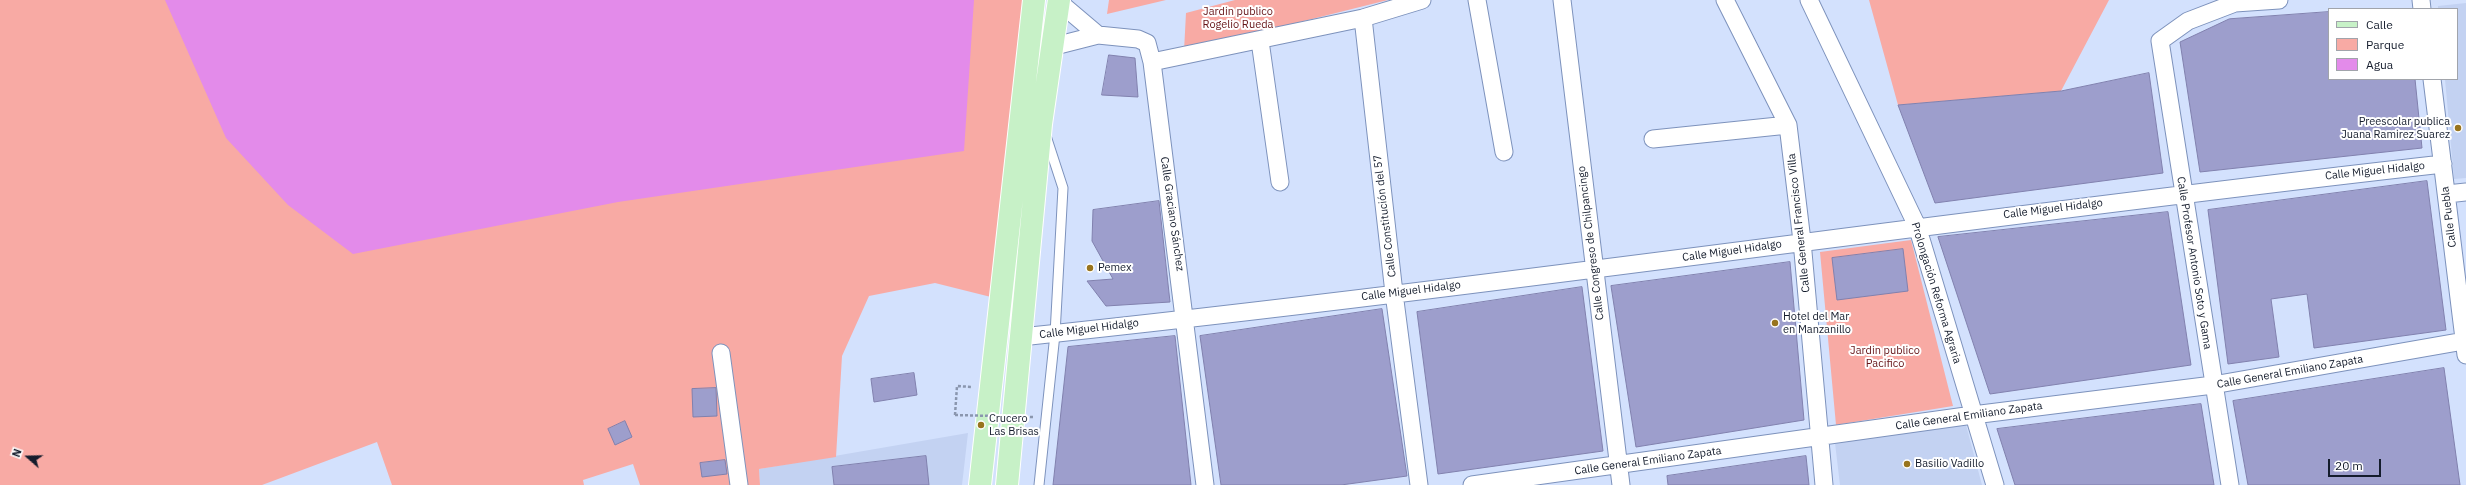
<!DOCTYPE html>
<meta charset="utf-8">
<style>
body{margin:0}
#map{position:relative;width:2466px;height:485px;overflow:hidden;background:#d3e1fd;font-family:"IBM Plex Sans",sans-serif}
canvas{display:block}
.legend{position:absolute;left:2328px;top:8px;width:130px;height:72px;box-sizing:border-box;background:#fff;border:1px solid #a1a4ab;margin:0;padding:5px 7px;list-style:none;font-size:12px;color:#141c2c}
.legend li{display:flex;align-items:center;gap:8px;height:20px}
.legend b{width:20px;border:1px solid #a1a4ab}
.north{position:absolute;left:8px;top:437px;width:40px;height:40px;-webkit-text-stroke:3px #fff;paint-order:stroke;rotate:290deg;font-size:11px;font-weight:700;line-height:16px;text-align:center;color:#141c2c}
.north::after{content:'';display:block;margin:auto;width:14px;height:18px;background:#141c2c;clip-path:polygon(50% 0,100% 100%,50% 72%,0 100%)}
.scale{position:absolute;left:2328px;top:459px;width:53px;height:18px;box-sizing:border-box;border:2px solid #141c2c;border-top:0;padding-left:5px;font-size:12px;line-height:14px;white-space:nowrap;color:#141c2c;-webkit-text-stroke:3px #fff;paint-order:stroke}
</style>
<div id="map">
<canvas width="2466" height="485"></canvas>
<ul class="legend">
<li><b style="height:5px;background:#c7f1c7"></b>Calle</li>
<li><b style="height:11px;background:#f8aaa4"></b>Parque</li>
<li><b style="height:11px;background:#e38bea"></b>Agua</li>
</ul>
<div class="north">N</div>
<div class="scale">20 m</div>
</div>
<script>
const ctx = document.querySelector('canvas').getContext('2d');
ctx.lineJoin = 'round';
function paint(path, color) { ctx.fillStyle = color; ctx.fill(path, 'evenodd'); }
function strokePath(path, color, width, dash) { ctx.strokeStyle = color; ctx.lineWidth = width; ctx.lineCap = dash ? 'butt' : 'round'; ctx.setLineDash(dash || []); ctx.stroke(path); }
function drawText(font, color, halo, rows, align = 'center') {
  ctx.font = font + ' "IBM Plex Sans",sans-serif'; ctx.lineWidth = 4; ctx.setLineDash([]); ctx.textBaseline = 'middle'; ctx.strokeStyle = halo; ctx.fillStyle = color; for (const [text, x, y, turn = 0] of rows) {
    ctx.save(); ctx.translate(x, y); ctx.rotate((+turn || 0) * Math.PI / 180); ctx.textAlign = isNaN(turn) ? turn : align; if (halo) ctx.strokeText(text, 0, 0); ctx.fillText(text, 0, 0); ctx.restore();
  }
}
const built = new Path2D(`
 M2466,3V178L2454,179L2445,79H2457V9H2438V6Z
 M1966,425L1982,485H1840L1835,443Z
 M968,433L962,485H760L759,469Z`);
const green = new Path2D(`
 M0,0H1024L991,297L935,283L869,296L842,356L836,457L759,469L760,485H640L633,464L583,480L584,485H392L377,442L262,485H0Z
 M1109,0H1166L1107,14Z
 M1235,0H1388L1184,51L1186,13Z
 M1869,0H2109L2061,91L1898,105Z
 M1911,240L1953,406L1836,425L1820,252Z`);
const water = new Path2D(`
 M165,0H974L964,151L618,202L353,254L288,205L226,138Z`);
const building = new Path2D(`
 M2329,12V79H2415L2422,148L2200,172L2180,42L2229,19Z
 M1109,55L1135,58L1138,97L1102,95Z
 M2149,73L2163,173L1935,203L1898,105L2061,91Z
 M2427,181L2446,330L2314,348L2307,294L2271,299L2279,357L2228,364L2208,210Z
 M1159,201L1170,302L1106,306L1087,281L1113,279L1092,241L1093,210Z
 M2168,212L2191,365L1990,394L1938,237Z
 M1903,249L1908,291L1837,300L1832,258Z
 M1790,262L1804,420L1636,447L1611,286Z
 M1582,287L1603,451L1438,474L1417,312Z
 M1382,309L1407,476L1341,485H1221L1200,336Z
 M1175,336L1191,485H1053L1068,347Z
 M2444,368L2460,485H2248L2233,401Z
 M914,373L917,395L874,402L871,379Z
 M716,388L717,416L693,417L692,389Z
 M2201,404L2214,485H2015L1997,429Z
 M625,421L632,437L615,445L608,429Z
 M926,456L929,485H834L832,467Z
 M1806,456L1809,485H1668L1667,476Z
 M725,460L727,474L702,477L700,463Z`);
const path = new Path2D(`
 M955,415L957,386L972,387`);
const service = new Path2D(`
 M1039,485L1055,334L1063,188L1046,136`);
const minor = new Path2D(`
 M1477,0L1504,152
 M1562,0L1621,485
 M1725,0L1788,125L1802,241L1824,485
 M1809,0L1917,226L1995,485
 M2421,0L2422,9
 M1059,2L1098,35L1138,39L1147,43L1152,62L1205,485
 M1363,18L1394,293L1419,485
 M1260,41L1280,182
 M1051,47L1098,35
 M1152,62L1363,18L1422,0
 M2432,79L2466,355
 M1653,139L1788,125
 M2447,194L2466,192
 M1021,337C1496,287 1968,217 2443,164
 M721,353L739,485
 M1472,485L1973,415L2213,385L2464,341
 M2230,485L2160,41L2188,21L2235,3L2279,0`);
const primary = new Path2D(`
 M980,485L1034,0
 M1007,485L1041,124L1059,0`);
const pathBridge = new Path2D(`
 M955,415L1033,417`);
const markers = [
 [2458,128,4,"#98741e"],
 [1090,268,4,"#98741e"],
 [1775,323,4,"#98741e"],
 [981,425,4,"#98741e"],
 [1907,464,4,"#98741e"]
];
const parkNames = [
 ["Jardin publico",1238,12],
 ["Rogelio Rueda",1238,25],
 ["Jardin publico",1885,351],
 ["Pacifico",1885,364]
];
const poiNames = [
 ["Preescolar publica",2450,122,"right"],
 ["Juana Ramirez Suarez",2450,135,"right"],
 ["Pemex",1098,268],
 ["Hotel del Mar",1783,317],
 ["en Manzanillo",1783,330],
 ["Crucero",989,419],
 ["Las Brisas",989,432],
 ["Basilio Vadillo",1915,464]
];
const streetNames = [
 ["Calle Miguel Hidalgo",2375,171,-6],
 ["Calle Miguel Hidalgo",2053,209,-7],
 ["Calle Graciano Sánchez",1172,214,82],
 ["Calle Constitución del 57",1385,216,-97],
 ["Calle Puebla",2449,217,-97],
 ["Calle General Francisco Villa",1799,223,-96],
 ["Calle Congreso de Chilpancingo",1591,243,-97],
 ["Calle Miguel Hidalgo",1732,251,-8],
 ["Calle Profesor Antonio Soto y Gama",2194,263,81],
 ["Calle Miguel Hidalgo",1411,291,-7],
 ["Prolongación Reforma Agraria",1936,293,73],
 ["Calle Miguel Hidalgo",1089,329,-7],
 ["Calle General Emiliano Zapata",2290,372,-10],
 ["Calle General Emiliano Zapata",1969,416,-8],
 ["Calle General Emiliano Zapata",1648,461,-8]
];
paint(built, '#c3d2f2');
paint(green, '#f8aaa4');
paint(water, '#e38bea');
paint(building, '#9d9ecc');
strokePath(building, '#8181ae', 1);
strokePath(service, '#7d92bc', 11);
strokePath(minor, '#7d92bc', 19);
strokePath(primary, '#fff', 24);
strokePath(path, '#8a96ae', 2.5, [3, 2]);
strokePath(service, '#fff', 9);
strokePath(minor, '#fff', 17);
strokePath(primary, '#c7f1c7', 22);
strokePath(pathBridge, '#8a96ae', 2.5, [3, 2]);
for (const [x, y, r, color] of markers) { const dot = new Path2D(); dot.arc(x, y, r, 0, 2 * Math.PI); ctx.fillStyle = color; ctx.fill(dot); strokePath(dot, '#fff', 1.5); }
drawText('11px', '#651316', '#fff', parkNames);
drawText('11px', '#141c2c', '#fff', poiNames, 'left');
drawText('11px', '#141c2c', '#fff', streetNames);
</script>
